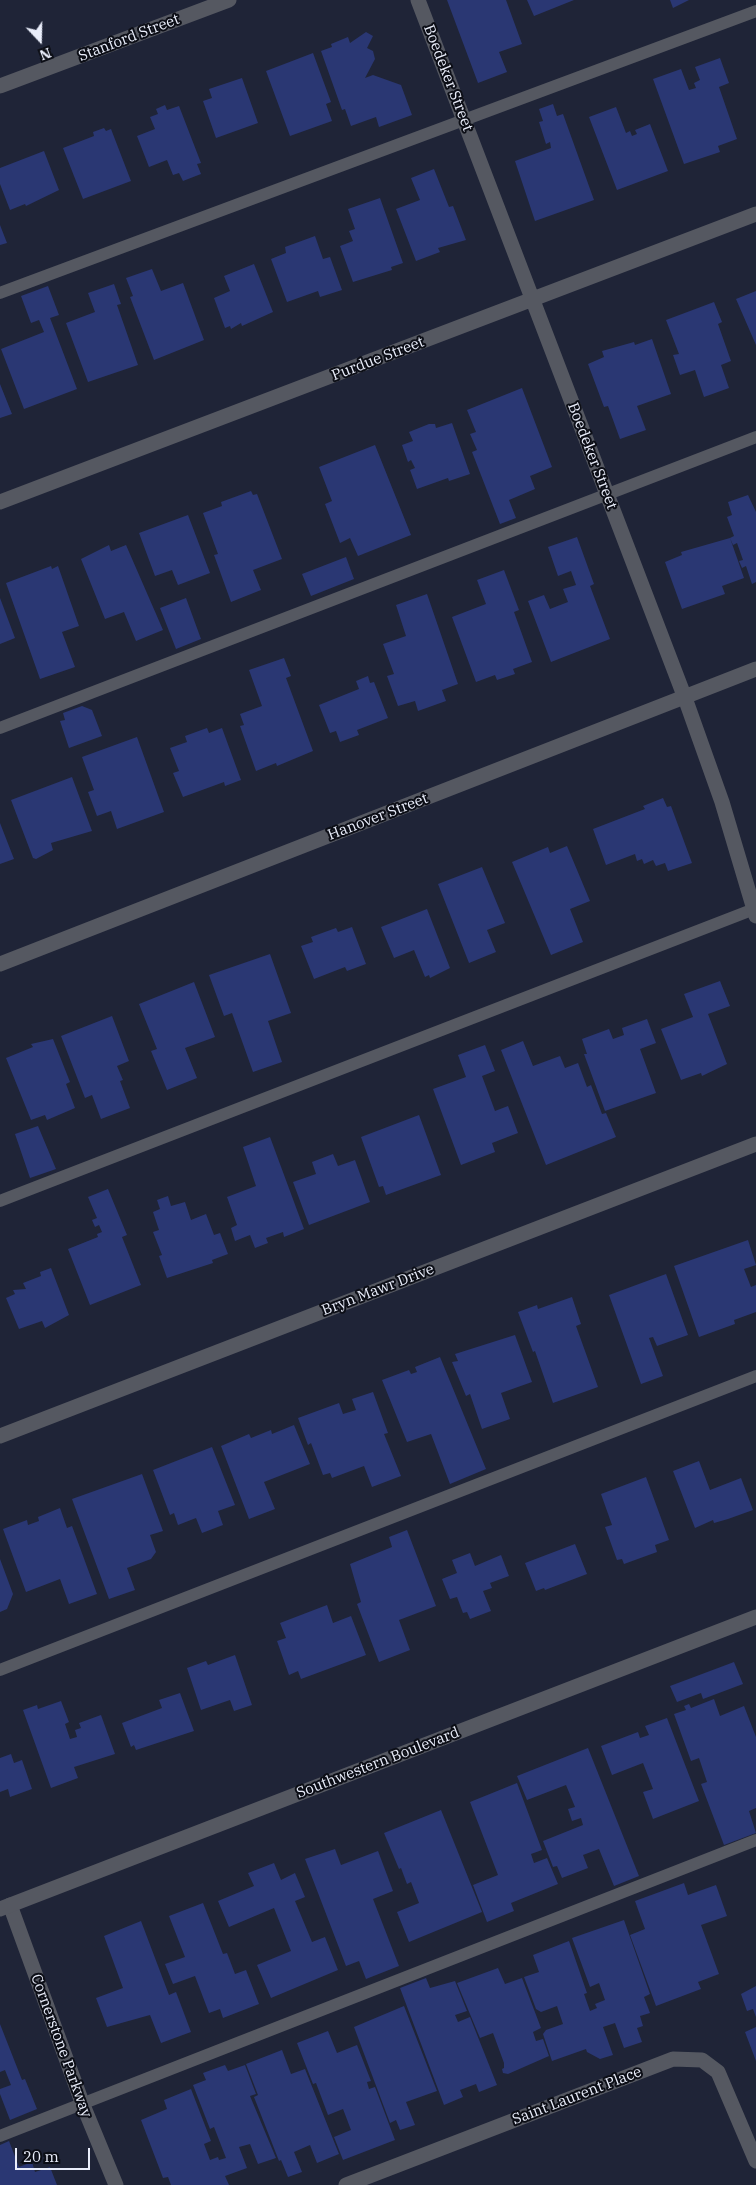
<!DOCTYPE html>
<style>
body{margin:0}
#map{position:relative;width:756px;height:2185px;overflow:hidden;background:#1f2437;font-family:"IBM Plex Serif",serif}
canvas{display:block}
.north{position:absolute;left:15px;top:15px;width:50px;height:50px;-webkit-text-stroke:4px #0c0e16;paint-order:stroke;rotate:159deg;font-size:14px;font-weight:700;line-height:20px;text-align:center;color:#e9edfa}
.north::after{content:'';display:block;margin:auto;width:18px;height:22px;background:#e9edfa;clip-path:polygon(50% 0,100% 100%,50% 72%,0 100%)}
.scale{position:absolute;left:15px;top:2148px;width:75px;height:22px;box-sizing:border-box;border:2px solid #e9edfa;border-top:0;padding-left:6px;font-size:15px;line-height:18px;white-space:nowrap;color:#e9edfa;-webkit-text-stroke:4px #0c0e16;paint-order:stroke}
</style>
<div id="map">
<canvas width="756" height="2185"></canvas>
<div class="north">N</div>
<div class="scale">20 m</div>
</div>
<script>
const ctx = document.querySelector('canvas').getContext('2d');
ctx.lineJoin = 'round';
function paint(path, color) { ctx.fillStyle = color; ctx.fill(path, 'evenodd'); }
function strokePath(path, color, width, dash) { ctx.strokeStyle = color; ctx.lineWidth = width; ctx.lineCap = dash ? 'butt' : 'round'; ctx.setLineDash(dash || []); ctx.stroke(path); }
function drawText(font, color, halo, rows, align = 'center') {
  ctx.font = font + ' "IBM Plex Serif",serif'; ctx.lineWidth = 4; ctx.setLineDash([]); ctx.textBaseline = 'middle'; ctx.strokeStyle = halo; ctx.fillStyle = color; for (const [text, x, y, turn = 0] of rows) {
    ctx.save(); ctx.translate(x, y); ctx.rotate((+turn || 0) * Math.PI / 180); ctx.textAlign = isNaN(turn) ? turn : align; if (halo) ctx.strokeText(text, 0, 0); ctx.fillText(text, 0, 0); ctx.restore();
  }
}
const building = new Path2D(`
 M447,0H506L522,44L499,52L507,72L478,83Z
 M527,0H574L534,16Z
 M670,0H689L673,8Z
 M366,32L373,36L367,48L373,51L375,59L365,78L373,75L401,85L412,115L379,127L376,117L351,126L345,109L342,110L321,51L332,47L331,44L348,37L350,43Z
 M313,53L331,102L326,104L332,121L290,136L266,71Z
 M720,58L729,83L719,87L737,139L718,146L720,152L684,164L653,79L681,69L689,90L696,88L694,83L700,80L695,67Z
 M242,78L258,123L216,138L203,101L212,98L209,89Z
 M553,104L557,116L563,114L594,200L535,221L515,161L551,148L550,142L546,144L539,122L543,121L539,109Z
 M165,105L167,110L179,106L201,163L197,164L201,174L183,181L179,173L173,175L167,160L149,167L137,136L155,129L150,117L158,114L156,109Z
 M616,107L626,133L630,131L632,136L637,134L635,130L650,124L668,171L617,190L589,117Z
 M104,128L106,131L111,129L131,181L83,199L63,148L94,136L93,132Z
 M44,151L59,190L26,206L25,204L10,210L0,184V168Z
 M434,169L449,207L453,206L466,240L438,248L440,252L416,261L396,209L420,200L411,178Z
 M380,198L403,263L391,267L392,270L353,282L340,246L353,241L349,231L355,229L348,209Z
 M0,225L7,243L0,245Z
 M315,236L323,259L330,257L342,290L320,297L318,291L287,302L271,259L286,253L285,247Z
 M254,264L273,312L242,326L241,323L231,329L230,326L225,328L214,298L230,291L224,276Z
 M152,269L161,291L183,283L204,340L154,360L130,297L133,296L126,278Z
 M114,284L121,304L117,305L138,365L88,382L66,323L95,312L88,293Z
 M48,286L59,315L50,318L77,389L24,409L1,349L44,332L39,320L31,323L21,296Z
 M756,291V345L736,299Z
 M714,302L722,322L718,324L731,361L721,365L729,388L704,397L695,370L680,375L673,355L679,354L666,320Z
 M652,339L671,394L637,406L646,430L620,439L608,406L604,407L588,364L604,357L602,351L634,342L635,345Z
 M0,384L12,414L0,418Z
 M522,388L552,467L530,476L535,489L509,500L516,518L500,524L472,452L477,450L470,434L476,432L467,410Z
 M452,423L470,474L449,481L448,478L417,489L410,470L415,468L411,460L408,462L402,445L413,441L409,432L429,424H435L436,428Z
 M375,445L411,535L358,556L350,538L340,543L325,504L332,501L319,467Z
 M251,491L253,495L257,494L282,559L253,570L261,590L231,602L214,555L218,554L203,513L222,506L221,502Z
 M748,495L756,512V582L752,584L746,566L742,568L739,561L743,560L737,543L733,545L730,538L734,536L727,517L732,515L728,502Z
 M188,515L210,573L178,585L172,570L155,576L139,533Z
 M577,537L594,584L590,586L610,639L551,662L528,601L544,595L550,609L568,602L563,589L576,585L571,571L558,576L548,547Z
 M730,538L744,578L722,586L725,594L682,609L665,562L682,555L681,552Z
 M109,545L111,551L126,545L163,630L136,641L124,612L105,619L81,559Z
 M346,557L354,579L311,596L302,574Z
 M51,566L52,569L58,566L79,626L62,632L75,667L40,679L6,583Z
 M504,570L519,610L514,612L532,662L513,669L515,674L497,680L495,675L476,682L452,617L486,604L477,580Z
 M427,594L458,684L442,690L446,701L418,711L415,701L398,706L387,676L394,674L383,644L406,636L396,605Z
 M0,598L15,638L0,644Z
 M186,598L201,639L176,649L160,608Z
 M284,658L291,676L286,678L313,751L277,766L276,763L256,771L240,726L244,725L240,714L262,706L249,670Z
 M368,676L370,683L374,682L388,718L357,730L359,735L340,742L336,731L330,733L319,705L359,689L356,681Z
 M82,706L92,710L102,736L69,748L60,721L65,720L63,713Z
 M207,728L209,733L222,728L241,780L225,786L224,782L183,797L173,773L179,771L170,748L187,742L185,736Z
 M137,737L164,812L117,829L111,811L97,816L88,792L94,790L82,757Z
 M72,777L92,831L51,843L53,850L36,859L33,858L11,800Z
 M663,798L667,807L671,806L692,863L668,871L665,863L656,866L653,860L644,864L642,859L637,861L635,854L606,865L593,829L645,809L643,806Z
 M0,823L14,859L0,864Z
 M567,846L590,901L570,909L583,942L551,955L512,862L548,847L550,853Z
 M482,867L505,923L487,930L496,952L469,963L438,884Z
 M427,909L450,968L430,978L429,975L425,977L414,950L394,958L381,927Z
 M352,927L366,964L347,971L345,967L314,979L301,946L313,942L311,937L336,928L338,932Z
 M270,954L291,1013L268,1021L282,1062L253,1072L232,1013L224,1016L209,975Z
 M720,981L730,1006L708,1014L727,1064L702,1076L701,1073L681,1080L661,1029L693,1017L684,994Z
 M194,982L215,1037L185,1048L197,1078L167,1090L151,1051L157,1049L139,1004Z
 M112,1016L129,1061L117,1066L123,1080L120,1081L130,1108L101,1119L92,1095L85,1098L61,1036Z
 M647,1019L656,1043L640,1049L656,1093L605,1111L584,1054H587L582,1039L609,1029L613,1039L624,1035L622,1028Z
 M53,1039L70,1082L66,1084L75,1108L47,1120L45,1115L31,1120L6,1058L33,1047L31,1044Z
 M523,1041L533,1066L560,1056L565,1068L578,1063L587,1087L591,1085L602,1114L606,1113L616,1137L546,1165L501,1050Z
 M485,1045L495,1071L482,1076L495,1111L508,1106L518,1133L492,1143L495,1152L461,1165L433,1089L466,1077L458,1055Z
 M419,1115L441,1175L386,1195L383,1186L379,1187L361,1137Z
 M38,1126L56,1169L30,1178L15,1134Z
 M270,1137L304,1229L284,1237L283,1232L266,1238L268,1243L255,1248L250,1235L235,1241L231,1228L237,1225L227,1197L256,1186L243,1147Z
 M333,1154L338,1166L355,1160L370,1202L309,1225L293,1182L316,1174L312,1162Z
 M108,1189L127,1235L122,1237L141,1285L90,1305L68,1249L98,1237L97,1234L102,1232L99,1225L95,1227L92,1220L97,1218L88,1197Z
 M168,1196L171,1206L185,1202L191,1220L206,1214L214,1235L220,1233L228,1254L212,1260L213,1263L167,1278L159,1256L162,1255L153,1232L159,1230L153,1212L160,1209L157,1200Z
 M748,1240L756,1265L744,1269L751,1287L756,1285V1312L734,1320L735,1324L699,1337L674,1266Z
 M51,1268L69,1315L45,1328L42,1321L19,1329L6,1298L15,1294L13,1290L26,1289L23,1283L41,1276L40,1272Z
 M666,1274L688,1335L657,1346L653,1337L649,1338L663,1376L641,1384L609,1295Z
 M572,1297L581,1324L576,1326L598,1387L553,1403L535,1351L533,1352L518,1312L537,1305L538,1309Z
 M515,1335L532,1382L501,1393L510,1419L482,1429L470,1394L466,1396L452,1362L458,1361L455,1354Z
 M440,1357L486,1469L450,1484L431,1434L407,1442L382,1380L409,1370L411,1374L417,1372L415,1367Z
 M373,1392L388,1433L384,1434L401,1476L372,1487L364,1466L332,1478L330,1473L323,1475L311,1443L308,1445L298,1418L339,1403L343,1414L356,1410L352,1399Z
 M294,1425L310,1464L264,1482L275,1509L249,1519L221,1446L249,1434L251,1438L271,1430L272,1434Z
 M212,1447L235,1505L218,1511L223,1525L202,1533L196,1518L178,1525L174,1513L170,1515L153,1470Z
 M699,1461L710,1490L741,1478L753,1510L728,1519L714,1523L713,1520L695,1528L673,1471Z
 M142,1474L163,1531L150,1535L156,1552L151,1559L127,1568L135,1590L109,1599L72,1499Z
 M646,1477L669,1540L655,1545L657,1552L624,1564L622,1559L617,1560L605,1527L612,1525L601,1494Z
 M60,1508L67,1528L72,1526L97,1594L69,1604L60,1579L26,1592L3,1529L27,1520L28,1525L39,1521L38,1517Z
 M407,1530L436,1606L399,1620L410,1650L379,1662L357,1604L361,1602L350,1564L392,1547L389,1537Z
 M575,1544L587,1574L545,1590L544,1588L536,1591L525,1563Z
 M470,1553L475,1566L501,1555L509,1576L490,1583L492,1588L483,1591L491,1611L470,1619L467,1612L463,1613L457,1597L450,1599L442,1579L457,1573L452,1560Z
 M0,1559L13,1594L7,1609L0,1612Z
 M327,1605L333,1623L351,1616L366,1655L301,1679L298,1671L289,1675L277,1641L286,1638L280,1623Z
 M235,1655L252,1705L234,1711L230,1700L201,1710L187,1668L206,1661L208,1665Z
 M734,1662L743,1684L703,1699L701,1693L677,1702L670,1686Z
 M180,1693L194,1731L136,1750L134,1745L131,1747L122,1723L162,1708L159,1700Z
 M714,1699L720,1716L744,1706L756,1737V1808L749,1811L756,1833L724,1845L701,1784L707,1782L699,1758L691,1761L674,1714L686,1710L684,1706L689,1704L691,1708Z
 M61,1701L69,1722L65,1724L70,1739L77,1737L75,1730L81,1728L79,1723L101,1715L115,1754L74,1767L78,1778L51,1788L23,1710L37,1705L38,1709Z
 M667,1718L699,1801L653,1819L643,1792L653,1789L643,1763L612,1775L601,1746L638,1732L640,1738L649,1735L645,1726Z
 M588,1748L639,1876L614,1886L599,1849L583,1855L588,1868L562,1878L557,1866L553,1867L543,1841L583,1825L581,1818L572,1821L568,1809L575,1807L566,1785L527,1800L517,1776Z
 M11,1754L14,1763L22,1760L32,1789L10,1797L8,1789L0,1792V1758Z
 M517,1783L542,1850L531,1854L534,1863L547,1858L558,1884L511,1903L514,1911L487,1922L473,1885L498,1875L470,1802Z
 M441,1810L482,1912L409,1942L397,1912L419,1903L411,1882L407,1884L401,1868L399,1869L384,1833Z
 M335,1849L341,1865L378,1851L393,1891L373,1899L399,1966L366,1979L359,1961L346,1966L305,1859Z
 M274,1863L281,1880L295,1873L305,1897L295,1901L312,1942L325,1937L338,1970L271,1998L257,1965L291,1951L274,1908L229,1927L218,1901L254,1886L248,1873Z
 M684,1883L688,1895L716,1885L727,1916L701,1925L719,1974L698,1982L701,1989L656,2006L630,1935L645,1929L635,1901Z
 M203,1903L223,1954L227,1953L235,1974L246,1970L259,2004L223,2018L220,2009L209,2013L195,1976L173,1984L165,1964L185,1957L169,1916Z
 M624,1920L650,1994L644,1997L650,2013L640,2016L643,2026L637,2028L642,2042L624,2048L615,2023L603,2027L613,2055L600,2059L587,2052L586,2049L552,2061L543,2034L546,2030L563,2024L557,2006L541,2012L536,2009L524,1977L539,1972L533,1955L569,1941L587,1993L584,1994L590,2011L597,2008L595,2004L605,2000L599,1983L590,1987L572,1938Z
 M141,1921L169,1995L176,1992L191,2032L161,2043L150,2015L107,2027L96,1998L123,1988L104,1936Z
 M498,1968L505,1984L522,1978L541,2028L533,2032L536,2041L543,2039L549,2056L508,2074L503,2073L502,2069L504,2068V2063L493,2033L480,2038L457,1983Z
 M426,1978L430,1988L455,1981L467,2011L455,2015L458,2022L470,2017L497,2085L479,2092L476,2084L460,2090L463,2097L444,2105L400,1988Z
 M756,1986V2017L753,2009L747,2011L741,1994Z
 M404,2006L437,2091L406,2102L415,2125L400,2130L396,2120L390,2123L354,2027Z
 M0,2024L22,2080L25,2079L37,2109L10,2120L0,2094V2089L11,2085L5,2070L0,2072Z
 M756,2027V2061L745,2032Z
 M328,2031L337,2053L357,2045L371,2081L367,2082L369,2089L375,2087L395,2140L343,2160L334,2137L351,2130L343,2109L328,2115L316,2083L313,2084L297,2043Z
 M282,2050L291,2074L305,2069L339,2154L317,2163L310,2145L294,2152L302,2172L288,2177L281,2160L279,2161L254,2097L258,2095L246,2064Z
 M225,2065L228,2071L245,2065L256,2094L250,2096L276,2158L258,2164L250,2144L239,2147L247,2168L225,2176L229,2185H171L168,2177L163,2178L141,2120L167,2109L164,2100L191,2089L211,2141L204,2144L210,2160L218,2157L219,2160L226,2158L214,2127L210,2129L193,2085L206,2080L203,2073Z
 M9,2141L19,2167L32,2162L35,2172L50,2167L57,2185H0V2145Z`);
const service = new Path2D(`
 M0,293L756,11
 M0,728L756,437
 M0,1201L754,909
 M0,1670L756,1376
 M0,2136L756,1840`);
const minor = new Path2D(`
 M418,0L685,698L722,802L756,916
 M0,86L229,0
 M0,502L756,214
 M0,964L756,669
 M0,1436L756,1144
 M10,1905L83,2105L116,2185
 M346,2185L673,2059L702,2060L718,2072L756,2161`);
const tertiary = new Path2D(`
 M0,1909L756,1617`);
const streetNames = [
 ["Stanford Street",129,38,-21],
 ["Boedeker Street",448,78,69],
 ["Purdue Street",378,359,-21],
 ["Boedeker Street",592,456,69],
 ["Hanover Street",378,817,-21],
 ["Bryn Mawr Drive",378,1290,-21],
 ["Southwestern Boulevard",378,1763,-21],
 ["Cornerstone Parkway",61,2046,70],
 ["Saint Laurent Place",577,2096,-21]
];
paint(building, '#2a3773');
strokePath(service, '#555861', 12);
strokePath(minor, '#555861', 15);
strokePath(tertiary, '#555861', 15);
drawText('15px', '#e9edfa', '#0c0e16', streetNames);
</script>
